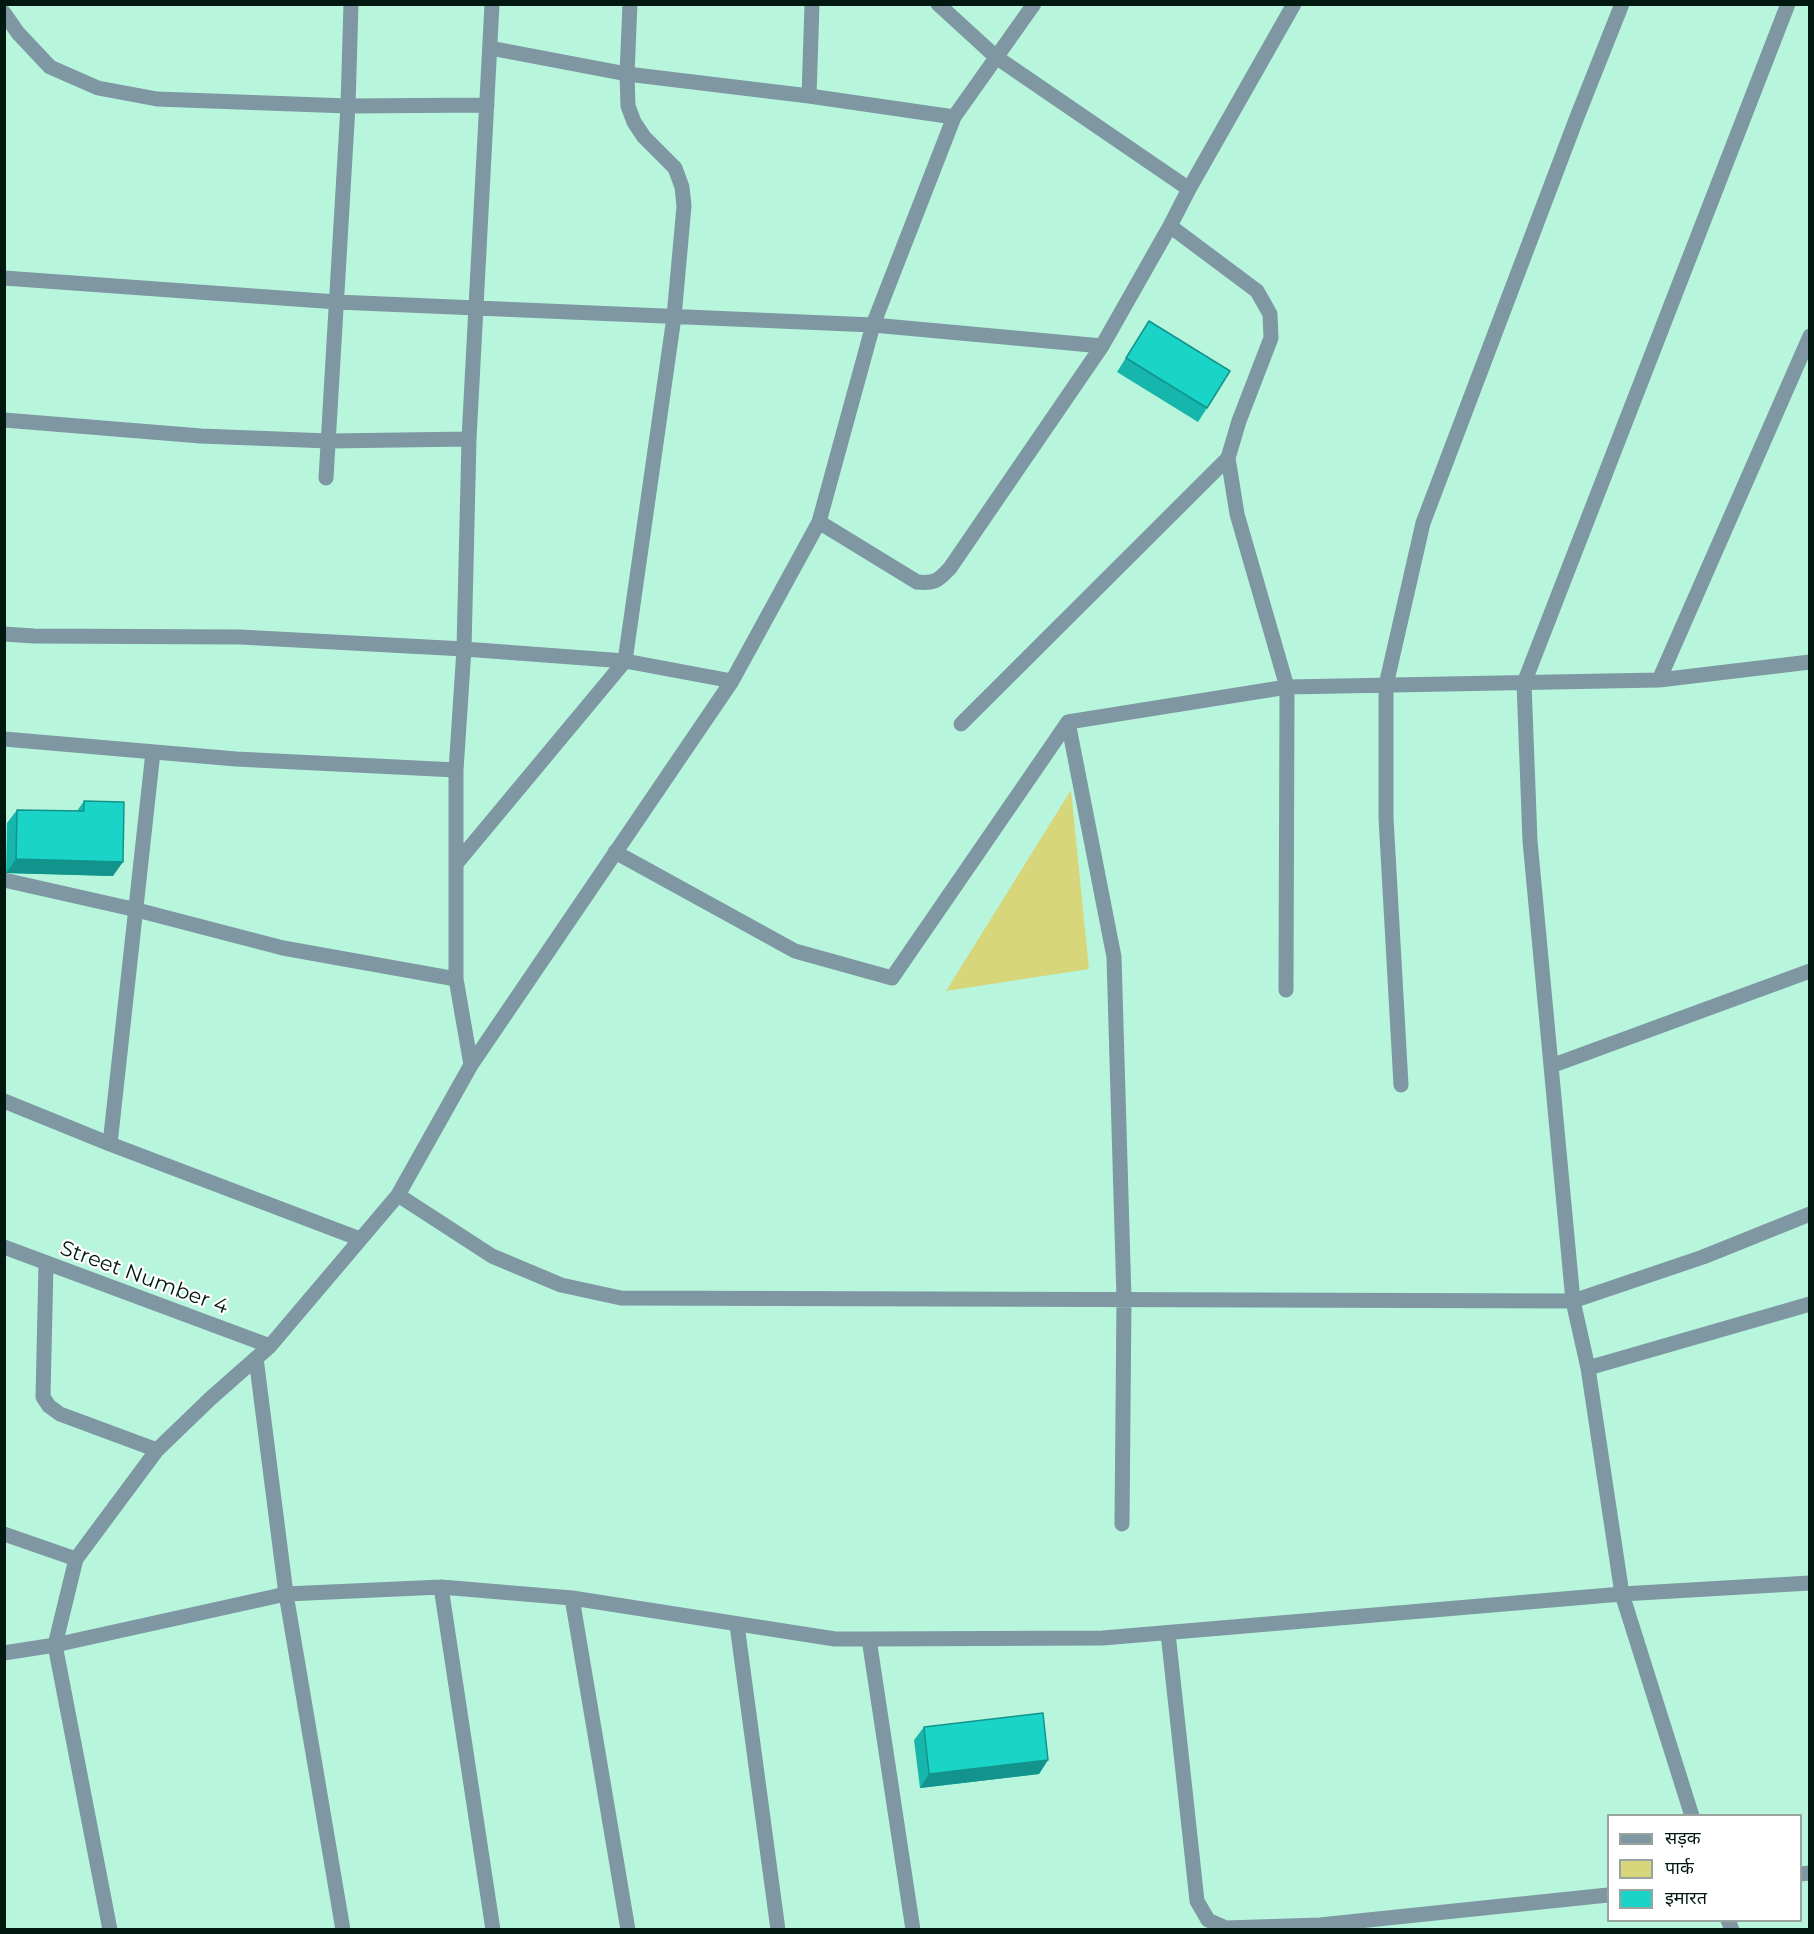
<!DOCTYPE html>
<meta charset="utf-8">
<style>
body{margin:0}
#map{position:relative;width:1814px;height:1934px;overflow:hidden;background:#b7f6dc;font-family:Montserrat,"Noto Sans Devanagari",sans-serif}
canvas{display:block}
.frame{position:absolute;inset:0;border:6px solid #011810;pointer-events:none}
.legend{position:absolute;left:1607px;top:1814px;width:195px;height:108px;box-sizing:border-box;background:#fff;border:2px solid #99a39f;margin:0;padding:8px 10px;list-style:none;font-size:18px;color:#011810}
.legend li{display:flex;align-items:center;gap:12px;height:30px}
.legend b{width:30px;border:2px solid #99a39f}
</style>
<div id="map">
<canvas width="1814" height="1934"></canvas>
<div class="frame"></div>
<ul class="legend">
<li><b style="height:8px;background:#7e97a2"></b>सड़क</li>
<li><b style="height:16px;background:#d7d67b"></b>पार्क</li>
<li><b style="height:16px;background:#1ad4c8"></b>इमारत</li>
</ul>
</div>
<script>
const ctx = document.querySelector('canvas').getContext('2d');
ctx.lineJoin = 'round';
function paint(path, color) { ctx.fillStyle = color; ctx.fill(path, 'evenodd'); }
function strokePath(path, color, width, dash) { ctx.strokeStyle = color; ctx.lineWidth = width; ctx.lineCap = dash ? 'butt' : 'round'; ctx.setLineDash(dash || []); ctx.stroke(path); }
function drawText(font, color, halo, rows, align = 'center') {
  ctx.font = font + ' Montserrat,sans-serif'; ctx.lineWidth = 4.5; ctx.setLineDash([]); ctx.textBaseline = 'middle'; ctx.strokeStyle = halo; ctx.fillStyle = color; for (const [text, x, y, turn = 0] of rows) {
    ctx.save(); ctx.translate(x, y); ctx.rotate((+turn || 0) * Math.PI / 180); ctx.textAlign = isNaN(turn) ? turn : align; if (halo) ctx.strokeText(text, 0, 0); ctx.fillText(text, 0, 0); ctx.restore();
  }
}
const green = new Path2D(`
 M1071,790L1089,969L946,991Z`);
const minor = new Path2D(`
 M630,4L627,74L628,106L634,122L644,137L675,168L682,187L684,206L674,317L625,661L732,681
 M938,4L996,57L1189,189
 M4,13L18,33L50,67L98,88L157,99L348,106L487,105
 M490,48L627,74L809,96L954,117
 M809,96L812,4
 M1170,226L1257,291L1270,314L1271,338L1239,421L1228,458L1237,514L1287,687L1286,990
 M4,278L337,302L873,325L1102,346
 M4,420L201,436L329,441L469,439
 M326,478L348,106L351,4
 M819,522L917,582C935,584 939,580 950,568L1102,346L1170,226L1189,189L1294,4
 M4,634L34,636L240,637L464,649L625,661
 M1659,680L1810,336
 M1068,722L1114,957L1124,1299L1122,1524
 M961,724L1228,458
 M4,739L236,759L456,770
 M615,852L795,951L892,978L1068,722L1287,687L1659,680L1810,662
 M456,864L625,661
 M4,880L137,910L283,948L456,979
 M471,1065L456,979V770L464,649L469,439L492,4
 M1551,1066L1810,971
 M1401,1085L1386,818V685L1423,523L1577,117L1622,4
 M4,1101L110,1144L360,1239
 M110,1144L153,752
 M398,1195L492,1256L561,1285L621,1298L1573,1301L1703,1257L1810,1214
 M4,1247L270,1346
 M46,1264L43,1397L49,1406L60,1414L157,1450
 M256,1358L286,1594L343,1930
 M1588,1368L1810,1304
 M4,1534L76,1559
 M441,1587L493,1930
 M572,1598L628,1930
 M737,1625L778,1930
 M1168,1633L1197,1901L1208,1920L1226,1928L1320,1925L1608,1895
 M869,1639L913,1930
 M4,1653L55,1645L286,1594L441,1587L572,1598L835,1639H869L1103,1638L1622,1594L1810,1583
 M1692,1816L1622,1594L1588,1368L1573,1301L1530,841L1524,683L1788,4
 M1800,1874L1810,1873
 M1728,1920L1732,1930
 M110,1930L55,1645L76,1559L157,1450L211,1398L270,1346L398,1195L471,1065L732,681L819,522L873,325L954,117L1034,4`);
const wall = new Path2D(`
 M1149,321L1207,408L1198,422L1117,372Z
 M84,801L113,876L6,873L7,823L17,810L77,811Z
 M924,1727L1048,1760L1039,1774L920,1788L914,1740Z`);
const shadedWall = new Path2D(`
 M16,859L123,862L113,876L6,873Z
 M1048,1760L1039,1774L920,1788L929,1774Z`);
const building = new Path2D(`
 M1149,321L1230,371L1207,408L1126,358Z
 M84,801L124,802L123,862L16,859L17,810L84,811Z
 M1043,1713L1048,1760L929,1774L924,1727Z`);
const streetNames = [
 ["Street Number 4",144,1278,20]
];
paint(green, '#d7d67b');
strokePath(minor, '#7e97a2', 15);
paint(wall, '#16b6ac');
paint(shadedWall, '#12948c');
paint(building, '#1ad4c8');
strokePath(building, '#12948c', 1.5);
drawText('21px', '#011810', '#fff', streetNames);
</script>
